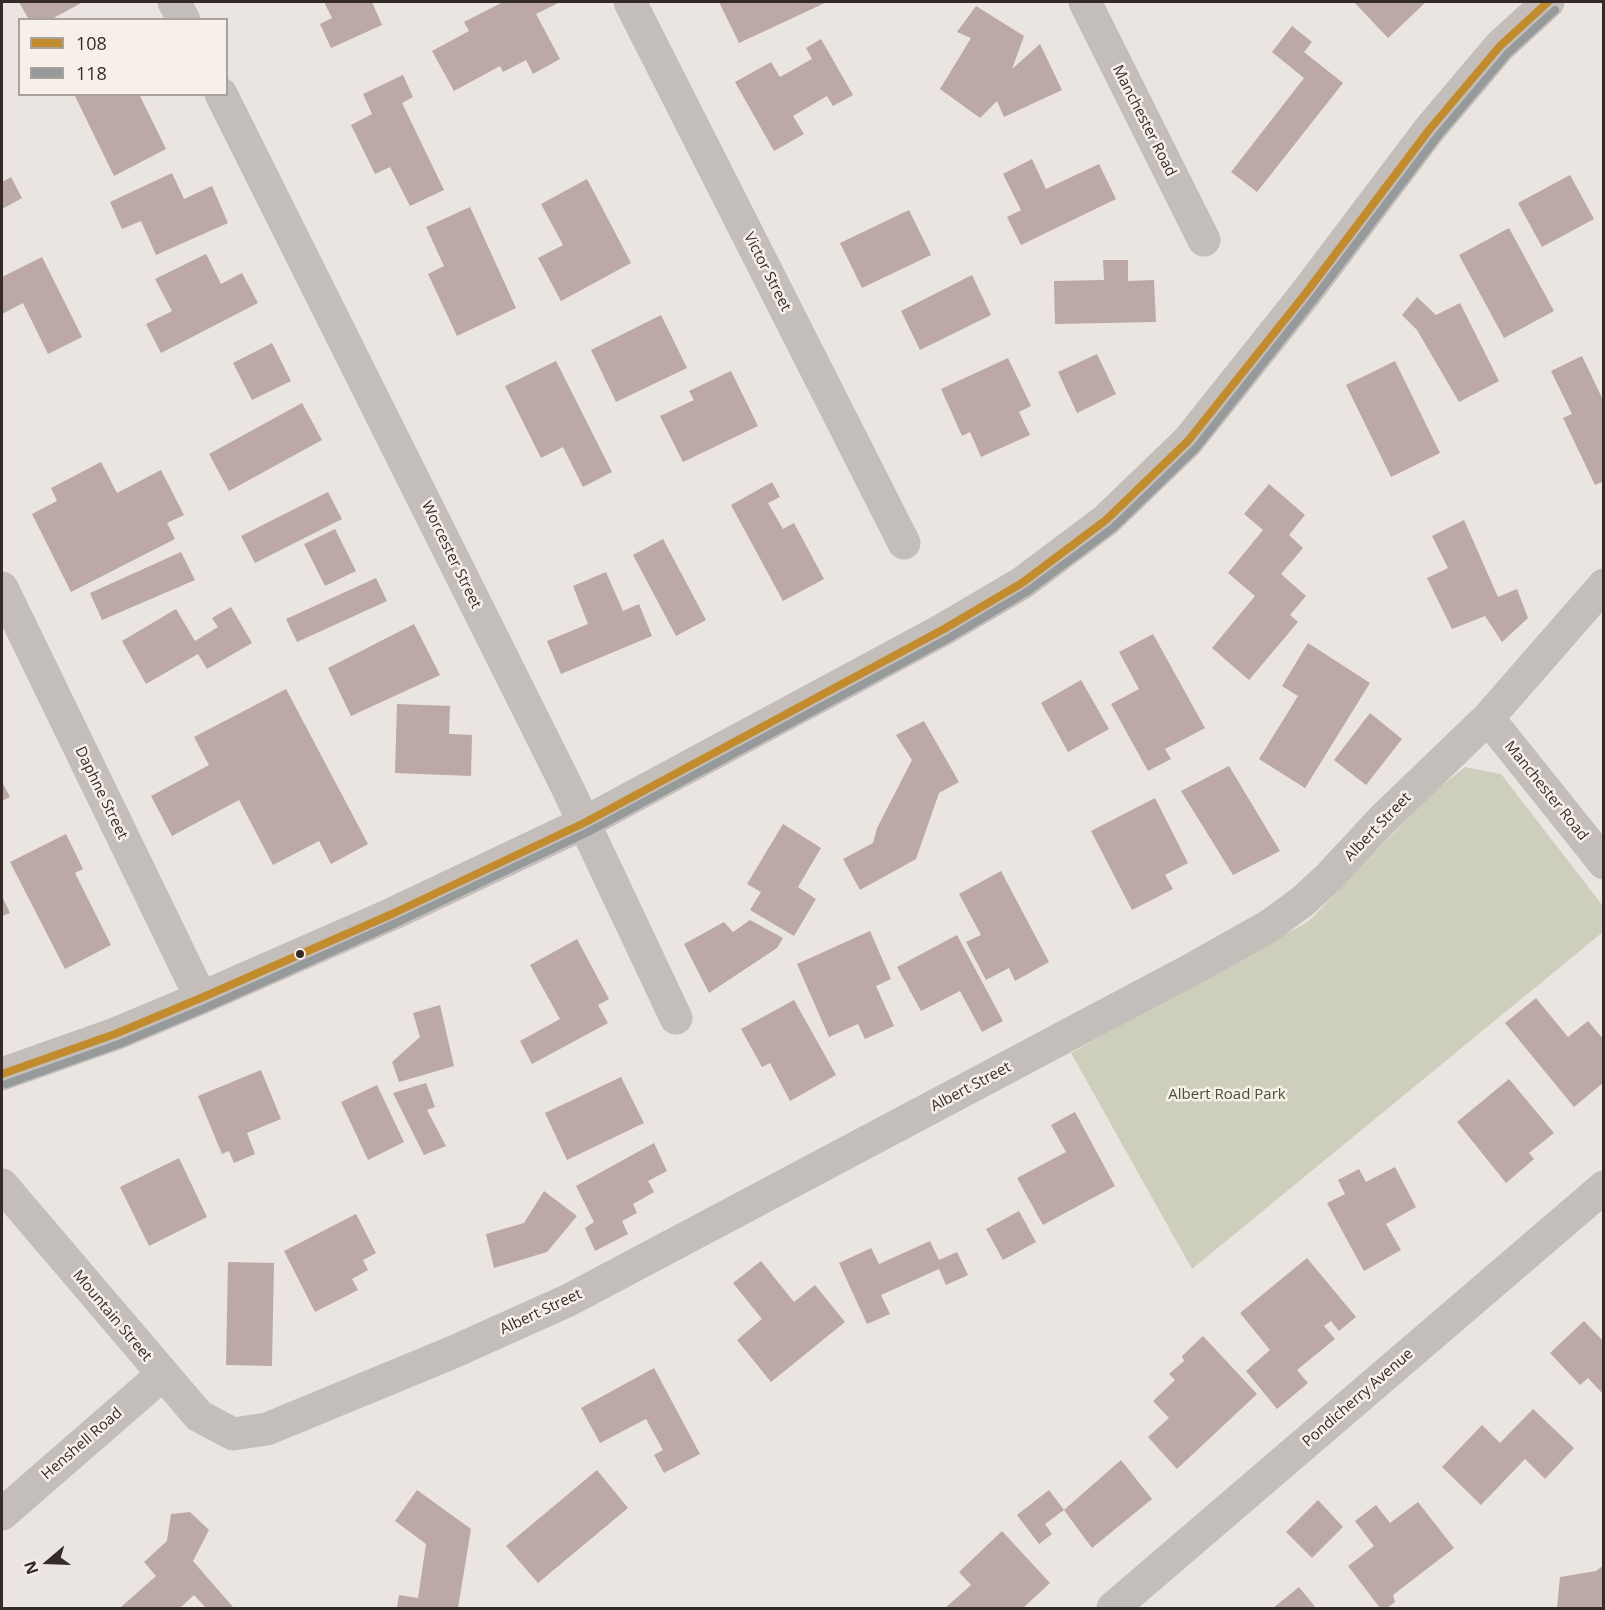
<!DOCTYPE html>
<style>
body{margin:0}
#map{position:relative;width:1605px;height:1610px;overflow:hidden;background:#ebe5e1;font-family:"Open Sans",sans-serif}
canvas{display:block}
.frame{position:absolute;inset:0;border:3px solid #342b29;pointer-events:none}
.legend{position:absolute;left:18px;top:18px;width:210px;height:78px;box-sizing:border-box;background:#f7efe9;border:2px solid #a9a19c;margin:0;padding:8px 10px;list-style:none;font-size:18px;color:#342b29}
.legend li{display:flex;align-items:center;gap:12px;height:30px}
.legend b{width:30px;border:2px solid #a9a19c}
.north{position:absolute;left:18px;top:1532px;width:60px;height:60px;-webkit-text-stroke:4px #f7efe9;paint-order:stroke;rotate:251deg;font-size:16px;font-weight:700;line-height:24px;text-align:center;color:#342b29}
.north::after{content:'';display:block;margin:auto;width:21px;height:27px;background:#342b29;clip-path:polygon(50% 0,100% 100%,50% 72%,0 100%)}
</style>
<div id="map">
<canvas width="1605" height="1610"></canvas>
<div class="frame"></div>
<ul class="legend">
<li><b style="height:8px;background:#c28c2e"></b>108</li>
<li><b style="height:8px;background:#979a9b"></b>118</li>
</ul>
<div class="north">N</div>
</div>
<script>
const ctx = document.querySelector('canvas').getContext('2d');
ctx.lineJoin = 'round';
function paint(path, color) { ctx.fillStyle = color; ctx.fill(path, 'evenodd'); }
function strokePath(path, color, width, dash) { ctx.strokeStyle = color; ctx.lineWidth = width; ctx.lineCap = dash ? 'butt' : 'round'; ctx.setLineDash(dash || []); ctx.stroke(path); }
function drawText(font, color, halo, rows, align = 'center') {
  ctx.font = font + ' "Open Sans",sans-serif'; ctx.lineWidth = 5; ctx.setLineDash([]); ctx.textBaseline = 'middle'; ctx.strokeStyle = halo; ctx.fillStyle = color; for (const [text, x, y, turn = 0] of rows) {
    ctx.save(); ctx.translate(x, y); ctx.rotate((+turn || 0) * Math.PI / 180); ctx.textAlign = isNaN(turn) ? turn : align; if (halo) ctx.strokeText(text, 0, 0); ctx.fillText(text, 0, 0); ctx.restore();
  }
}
const green = new Path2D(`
 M1465,767L1501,774L1603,906V932L1192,1269L1071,1053L1309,921L1430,795Z`);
const building = new Path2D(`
 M19,2H83L50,20H29Z
 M324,2H372L382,25L331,48L320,24L332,18Z
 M503,2H560L536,14L560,59L533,74L526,60L503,72L500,66L454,91L432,51L469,31L464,22Z
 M719,2H827L739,43Z
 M1354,2H1426L1388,38Z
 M976,6L1024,36L1012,69L1040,44L1062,90L1004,117L997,101L980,118L940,89L971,38L957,32Z
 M1292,26L1312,42L1304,52L1343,83L1257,192L1231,172L1304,78L1272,52Z
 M821,39L853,95L833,106L827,96L793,116L804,134L774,151L735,82L771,62L780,77L812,59L806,48Z
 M403,75L413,97L402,103L444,190L410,206L390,167L375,174L351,125L372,114L363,94Z
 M74,94H139L166,149L114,176Z
 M1032,159L1046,189L1099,164L1116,199L1021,245L1007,217L1021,210L1003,174Z
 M172,173L184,199L212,186L228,223L156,255L141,221L122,229L110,202Z
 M1570,175L1594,219L1542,247L1518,203Z
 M11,177L22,198L2,209V182Z
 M587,179L631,263L561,301L538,258L563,245L541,204Z
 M470,207L516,308L457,336L428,274L444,266L426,227Z
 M909,210L931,255L862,288L840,243Z
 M1509,228L1554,311L1504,338L1459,255Z
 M206,254L221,284L242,273L258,303L161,353L146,324L172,311L155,279Z
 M42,257L82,337L48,354L23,303L2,314V277Z
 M1103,260H1128V281L1154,280L1156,322L1055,324L1054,281L1104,280Z
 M972,275L991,315L920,350L901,311Z
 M1417,297L1436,315L1460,303L1499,381L1459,402L1417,330L1402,315Z
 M661,315L687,368L616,402L591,350Z
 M272,343L291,381L252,400L233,363Z
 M1097,354L1116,394L1077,413L1058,372Z
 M1582,356L1604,402V481L1595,485L1563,418L1572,414L1551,371Z
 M1008,358L1031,406L1019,412L1030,435L981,457L970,432L962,436L941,389Z
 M556,361L612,472L583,487L563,447L541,458L505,386Z
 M1395,361L1440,453L1391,477L1346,385Z
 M731,371L758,426L683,462L660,416L694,400L689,391Z
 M302,403L322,440L229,491L209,454Z
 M101,462L117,493L161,470L184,515L167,523L175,539L71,592L32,514L57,501L51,488Z
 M772,482L780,497L768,503L783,529L794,523L824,579L783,601L731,505Z
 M1269,484L1305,515L1289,535L1303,548L1281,574L1306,596L1290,615L1298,622L1249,680L1212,648L1255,596L1228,573L1263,530L1244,514Z
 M328,492L342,519L255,563L241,536Z
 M1464,520L1498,597L1517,589L1528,618L1502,642L1485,616L1452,629L1427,578L1448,568L1432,536Z
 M335,529L356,571L325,586L304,544Z
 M663,539L706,620L676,636L633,555Z
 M181,552L195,580L102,620L90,593Z
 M606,572L623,611L639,604L652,636L561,674L547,641L588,624L573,586Z
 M376,578L387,601L297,642L286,619Z
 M231,607L252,643L207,669L198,654L146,684L122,641L176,609L195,641L218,627L212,618Z
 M414,624L440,675L351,716L328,668Z
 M1153,634L1205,728L1165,749L1171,759L1148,771L1111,704L1139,689L1119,652Z
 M1308,643L1370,683L1305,788L1259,759L1298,696L1282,686Z
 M1081,680L1109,729L1068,752L1041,703Z
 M286,689L368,844L331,864L319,841L273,865L239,800L172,836L151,796L209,765L194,737Z
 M397,704L450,706L449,734L472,735L471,776L395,773Z
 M1370,713L1402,739L1366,785L1334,760Z
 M924,721L959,782L939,793L916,859L860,890L843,859L873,843L877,828L912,760L896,735Z
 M1229,766L1280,851L1233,875L1181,791Z
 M2,782L10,797L2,801Z
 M1155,798L1188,863L1165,875L1173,889L1132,910L1091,831Z
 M783,824L821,848L798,887L816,899L794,936L750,910L761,892L747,884Z
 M66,834L83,869L75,873L111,945L65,969L10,862Z
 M1001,871L1049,962L1015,981L1009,968L986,980L966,942L981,935L959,894Z
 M2,896L10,913L2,916Z
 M750,920L783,938L777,948L709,993L684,944L724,922L733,932Z
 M870,931L891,979L876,986L894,1026L865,1039L858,1024L829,1037L797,964Z
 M957,935L1003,1021L982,1032L960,991L921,1011L897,967Z
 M577,939L609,999L598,1005L608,1023L532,1064L520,1041L560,1019L530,965Z
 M1536,998L1568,1037L1588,1021L1604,1040V1082L1574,1107L1505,1023Z
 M794,1000L836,1075L790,1101L770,1063L762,1067L741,1029Z
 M440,1005L454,1066L399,1082L392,1062L420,1037L413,1013Z
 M261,1070L281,1119L247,1133L255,1154L234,1163L229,1151L222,1154L198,1096Z
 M621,1077L644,1123L567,1160L545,1113Z
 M1509,1079L1554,1133L1529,1153L1534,1159L1506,1183L1457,1122Z
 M426,1083L435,1107L427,1110L446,1146L424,1155L393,1093Z
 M377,1085L404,1142L368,1160L341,1102Z
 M1075,1112L1115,1186L1043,1225L1017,1178L1066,1152L1051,1125Z
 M654,1143L667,1171L648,1181L654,1192L633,1204L637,1213L622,1221L628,1234L595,1251L585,1228L594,1222L576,1186Z
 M179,1158L207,1217L149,1246L120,1187Z
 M1395,1167L1416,1207L1386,1224L1401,1250L1364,1271L1327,1203L1345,1194L1338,1180L1359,1169L1366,1182Z
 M544,1191L577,1216L547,1252L494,1268L486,1234L524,1223Z
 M1019,1211L1036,1242L1003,1260L986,1229Z
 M356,1214L376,1253L363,1260L368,1270L352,1279L358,1290L315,1312L284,1251Z
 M930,1241L939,1260L957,1252L968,1275L946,1285L939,1269L881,1295L890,1314L867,1324L839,1263L871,1248L879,1264Z
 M1307,1258L1356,1317L1339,1331L1331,1321L1324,1326L1335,1339L1297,1370L1308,1383L1277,1409L1246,1371L1270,1350L1240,1313Z
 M761,1261L794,1302L815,1285L845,1322L771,1382L737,1340L762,1319L733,1283Z
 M228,1262L274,1263L272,1366L226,1365Z
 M1584,1321L1604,1342V1395L1588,1378L1580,1385L1550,1353Z
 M1203,1336L1257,1394L1177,1469L1148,1437L1169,1418L1153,1401L1175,1380L1169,1374L1184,1361L1182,1356Z
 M654,1368L700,1454L664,1473L654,1455L663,1450L646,1419L600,1443L581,1408Z
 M1533,1409L1574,1448L1545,1479L1525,1459L1481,1505L1442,1467L1482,1425L1500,1443Z
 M1121,1460L1152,1499L1092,1548L1064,1510Z
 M597,1470L628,1508L538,1583L506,1546Z
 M417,1490L471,1529L458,1608H397L399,1595L418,1598L426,1544L395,1521Z
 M1049,1490L1064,1510L1045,1524L1052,1534L1039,1544L1017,1515Z
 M1318,1500L1343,1527L1312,1558L1286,1532Z
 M1418,1502L1454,1548L1393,1595L1395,1602L1387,1608H1380L1348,1566L1374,1546L1355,1521L1376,1505L1390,1523Z
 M190,1512L209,1530L193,1561L233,1607L206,1608L194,1595L181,1607L183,1608H120L156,1576L144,1562L167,1541L171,1514Z
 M1002,1531L1050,1583L1023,1608H945L971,1585L959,1572Z
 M1604,1565V1608H1557L1560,1577L1596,1571Z
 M1299,1587L1316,1608H1273Z`);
const minor = new Path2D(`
 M174,2L184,20
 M630,2L904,543
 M1085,2L1204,240
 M221,94L567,787L676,1018
 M2,588L201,998
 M1488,718L1604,863
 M2,1185L199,1416L233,1434L267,1429L451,1353L569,1300L1198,966L1269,926L1303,901L1330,876L1382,820L1488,718L1604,585
 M2,1514L162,1375
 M1113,1608L1604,1187`);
const tertiary = new Path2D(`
 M2,1074L115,1034L201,998L392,914L584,823L944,629L1022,583L1106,520L1188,441L1306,293L1429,130L1500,46L1548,2`);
const bus1 = new Path2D(`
 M2,1074L115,1034L201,998L392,914L584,823L944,629L1022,583L1106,520L1188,441L1306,293L1429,130L1500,46L1548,2`);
const bus2 = new Path2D(`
 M6,1084L119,1044L205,1008L396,923L588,832L949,638L1028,591L1113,528L1196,448L1314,299L1437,137L1508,53L1555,10`);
const markers = [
 [300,954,5,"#342b29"]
];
const streetNames = [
 ["Manchester Road",1144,121,63],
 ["Victor Street",767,272,63],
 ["Worcester Street",451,555,64],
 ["Manchester Road",1546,791,51],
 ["Daphne Street",101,793,64],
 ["Albert Street",1378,827,-46],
 ["Albert Street",971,1087,-28],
 ["Albert Street",541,1312,-25],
 ["Mountain Street",112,1316,50],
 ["Pondicherry Avenue",1358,1398,-41],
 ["Henshell Road",82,1444,-41]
];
const parkNames = [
 ["Albert Road Park",1227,1095]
];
paint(green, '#cecebd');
paint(building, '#bca8a5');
strokePath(minor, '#c4bebb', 33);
strokePath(tertiary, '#c4bebb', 33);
strokePath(bus1, '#c28c2e', 8);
strokePath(bus2, '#979a9b', 8);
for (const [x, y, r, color] of markers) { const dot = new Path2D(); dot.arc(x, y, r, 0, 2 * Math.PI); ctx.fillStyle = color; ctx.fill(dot); strokePath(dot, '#f7efe9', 2); }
drawText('15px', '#342b29', '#f7efe9', streetNames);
drawText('15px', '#485030', '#f7efe9', parkNames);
</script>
